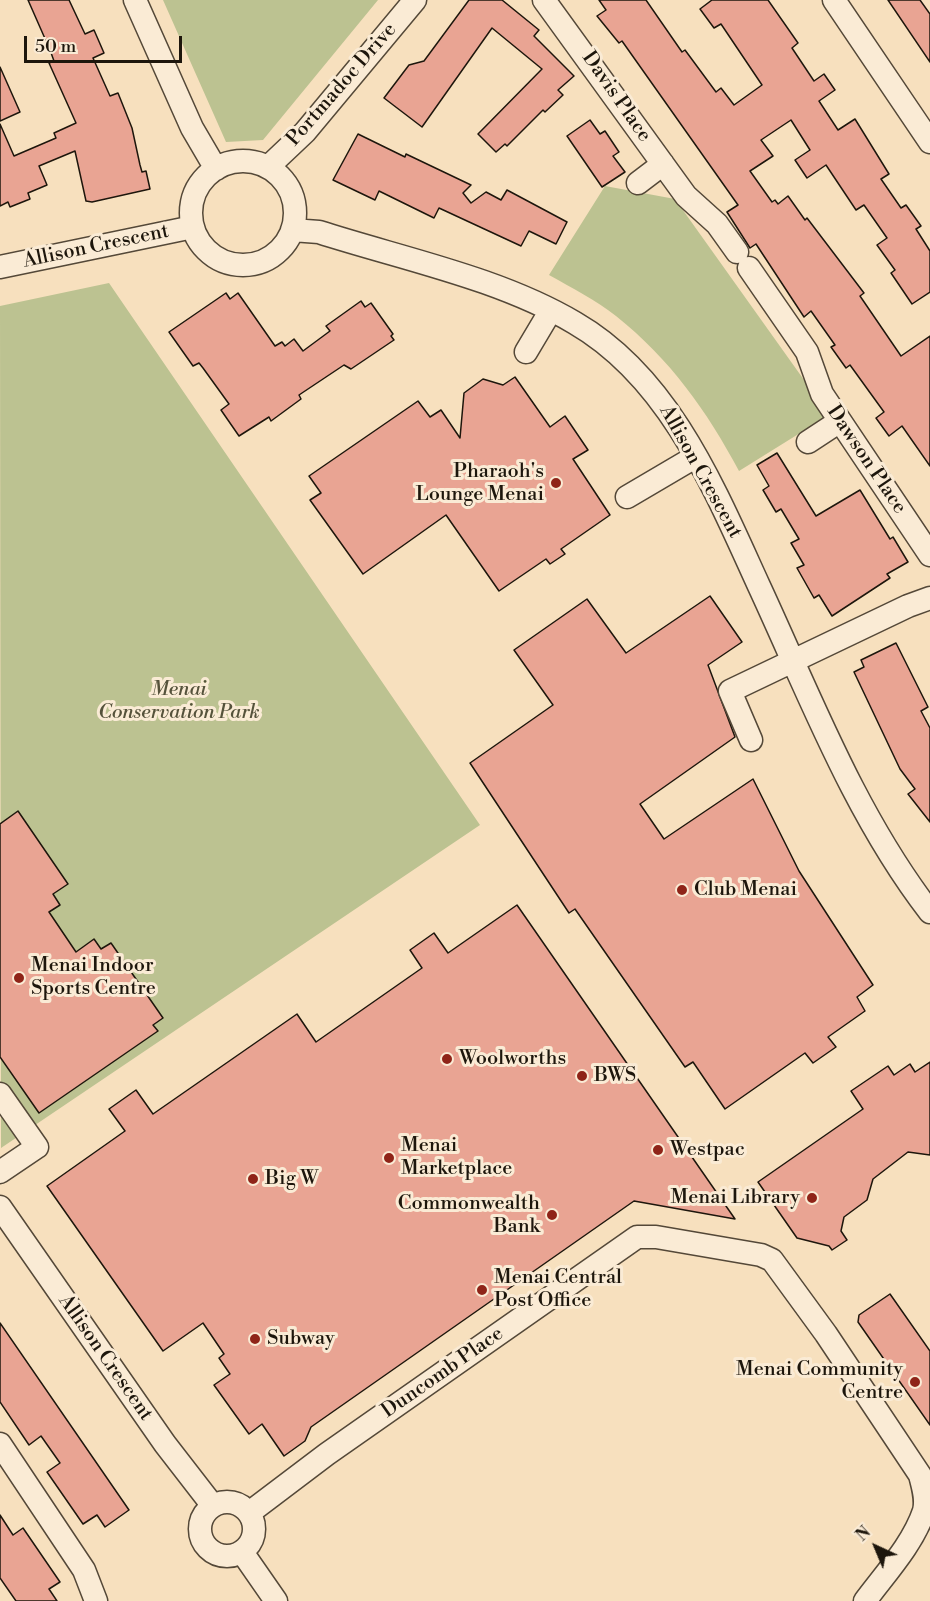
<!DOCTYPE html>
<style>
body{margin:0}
#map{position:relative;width:930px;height:1601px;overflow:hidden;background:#f7e0be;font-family:"Libre Bodoni",serif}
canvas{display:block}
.north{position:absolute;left:846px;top:1517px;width:60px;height:60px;-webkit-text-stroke:4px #faebd5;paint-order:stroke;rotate:316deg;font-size:16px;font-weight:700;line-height:24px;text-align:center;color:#1d160c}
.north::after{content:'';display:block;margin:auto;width:21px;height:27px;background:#1d160c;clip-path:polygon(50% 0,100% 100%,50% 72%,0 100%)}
.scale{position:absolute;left:24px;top:36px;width:158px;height:27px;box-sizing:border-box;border:3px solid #1d160c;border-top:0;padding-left:8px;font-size:18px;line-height:21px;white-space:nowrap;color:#1d160c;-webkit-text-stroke:4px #faebd5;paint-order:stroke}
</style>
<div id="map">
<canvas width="930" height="1601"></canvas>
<div class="north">N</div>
<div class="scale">50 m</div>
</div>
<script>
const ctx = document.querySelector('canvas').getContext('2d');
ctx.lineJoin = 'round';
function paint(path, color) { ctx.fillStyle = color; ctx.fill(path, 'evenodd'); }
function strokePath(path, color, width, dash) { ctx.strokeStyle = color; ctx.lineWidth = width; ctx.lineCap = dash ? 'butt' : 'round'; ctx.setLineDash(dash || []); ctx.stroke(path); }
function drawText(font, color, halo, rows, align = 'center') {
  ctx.font = font + ' "Libre Bodoni",serif'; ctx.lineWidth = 6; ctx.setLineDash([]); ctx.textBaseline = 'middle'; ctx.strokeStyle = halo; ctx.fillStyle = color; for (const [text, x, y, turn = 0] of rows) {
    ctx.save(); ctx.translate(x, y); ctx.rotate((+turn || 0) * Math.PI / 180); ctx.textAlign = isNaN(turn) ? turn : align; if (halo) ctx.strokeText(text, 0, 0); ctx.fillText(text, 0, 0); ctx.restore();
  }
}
const green = new Path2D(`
 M163,0H378L263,140L226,142Z
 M605,186L675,199L829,415L739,471C707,411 670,359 616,316C596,300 572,288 549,275Z
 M109,283L480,825L1,1148L0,306Z`);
const building = new Path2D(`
 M28,0H69L85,34L94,30L104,53L93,58L110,96L118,93L132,128L140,165L142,172L146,171L150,189L92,202L86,201L75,151L39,166L47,185L28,193L30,199L10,207L8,202L0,206V124L14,156L56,138L54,133L76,123L49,63L54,61L50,50Z
 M469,0H502L539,30L534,36L574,76L558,90L563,95L545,112L543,110L507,146L505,144L496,152L478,134L542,69L492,28L422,127L384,98L409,65L424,61Z
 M599,0H646L682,52L685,50L716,92L721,88L734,105L762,85L721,24L714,28L700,9L712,0H768L798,43L792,48L814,81L824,74L835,90L819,101L838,130L855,119L889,174L881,179L901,208L906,205L921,226L916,229L930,251V292L912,304L891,273L895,270L877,245L887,238L864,205L856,210L826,165L807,178L795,160L810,150L791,120L761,140L773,156L750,171L772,202L775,200L778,204L788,196L805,220L807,218L864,293L860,296L901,356L930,336V466L902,426L889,436L876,418L884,412L850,365L846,368L831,347L835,345L811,311L804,317L756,244L750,248L727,212L738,205L622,41L619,43L597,16L606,10Z
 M888,0H920L930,14V62Z
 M0,67L20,112L0,121Z
 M590,120L600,134L605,131L619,152L613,156L625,172L602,187L567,136Z
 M358,134L405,157L406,154L471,185L463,193L471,203L486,192L501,200L507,190L567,222L556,244L529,231L521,246L439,208L434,218L379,191L375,200L333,180Z
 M226,293L230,299L238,293L275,346L282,342L285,346L294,339L303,351L330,331L326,326L361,301L365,307L371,303L393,334L391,336L394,340L351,369L344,365L299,395L301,399L271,421L269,417L239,436L221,410L229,404L203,368L199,363L193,366L169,332Z
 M515,377L550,427L565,416L588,450L573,459L610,515L561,549L565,554L550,564L546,559L499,591L446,515L363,574L310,500L321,493L309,476L418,401L430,417L441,410L460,438L464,393L483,379L503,385Z
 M777,453L816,516L860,490L890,539L893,537L908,562L887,574L890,578L832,616L819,595L814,598L797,568L804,565L791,543L799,539L781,509L776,512L763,490L769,486L757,465Z
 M710,596L742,642L708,665L735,737L640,804L664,839L753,779L799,871L873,985L857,997L865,1011L828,1037L836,1047L813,1063L805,1053L725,1109L693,1062L685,1067L575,909L569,913L470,763L553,705L514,650L587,599L626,653Z
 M896,643L928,707L921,711L930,728V822L908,794L915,789L900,769L854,672L864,667L861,660Z
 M18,811L68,884L53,894L60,905L49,912L76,952L94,939L101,949L111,943L163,1018L153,1025L158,1031L39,1113L0,1057V824Z
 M517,905L735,1219L634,1201L311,1427L305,1441L284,1456L262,1424L249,1434L214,1385L230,1374L219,1358L224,1354L203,1323L163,1351L47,1186L125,1131L109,1109L136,1090L153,1114L297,1014L316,1042L422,968L410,950L434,933L448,953Z
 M930,1062V1155L908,1152L873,1179L867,1200L844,1217L841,1231L847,1240L832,1250L829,1246L797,1238L758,1182L863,1109L851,1091L888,1066L894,1075L910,1064L915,1072Z
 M890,1294L930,1351V1425L858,1322L859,1315Z
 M0,1323L129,1510L105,1527L97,1515L83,1524L47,1472L60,1463L41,1436L29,1445L0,1402Z
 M0,1515L13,1535L23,1528L60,1582L49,1589L57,1601H16L0,1578Z`);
const minor = new Path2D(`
 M135,0L192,128L216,169
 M544,0L686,196L717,224L737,252
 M834,0L930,142
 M191 213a52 52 0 1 1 104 0a52 52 0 1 1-104 0Z
 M268,167L305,132L415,0
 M638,183L663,164
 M292,230L319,232C403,259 499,278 575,323C670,378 715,490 759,586C810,696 855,815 930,912
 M0,267L193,227
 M749,268L807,352L822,394L930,555
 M526,352L551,310
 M808,442L840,421
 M627,497L695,457
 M751,740L730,691L908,606L930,598
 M0,1094L37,1147L0,1172
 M0,1207L165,1444L213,1506
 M0,1444L84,1570L96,1601
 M200 1529a27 27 0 1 1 54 0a27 27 0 1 1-54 0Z
 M249,1513L327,1454L637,1237H656L761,1255L772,1260L826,1334L920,1475C923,1487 927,1499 924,1511C913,1544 885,1574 865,1601
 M242,1552L276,1601`);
const markers = [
 [556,483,6,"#8f2418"],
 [682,890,6,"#8f2418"],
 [19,978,6,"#8f2418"],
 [447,1059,6,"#8f2418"],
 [582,1076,6,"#8f2418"],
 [658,1150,6,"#8f2418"],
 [389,1158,6,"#8f2418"],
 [253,1179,6,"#8f2418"],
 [812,1198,6,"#8f2418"],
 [552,1215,6,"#8f2418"],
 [482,1290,6,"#8f2418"],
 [255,1339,6,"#8f2418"],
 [915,1382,6,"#8f2418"]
];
const streetNames = [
 ["Portmadoc Drive",342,85,-49],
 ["Davis Place",616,97,55],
 ["Allison Crescent",96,247,-12],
 ["Dawson Place",866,460,56],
 ["Allison Crescent",700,472,61],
 ["Allison Crescent",105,1358,55],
 ["Duncomb Place",443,1373,-35]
];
const poiNames = [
 ["Pharaoh's",544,472,"right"],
 ["Lounge Menai",544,495,"right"],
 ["Club Menai",694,890],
 ["Menai Indoor",31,966],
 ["Sports Centre",31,989],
 ["Woolworths",459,1059],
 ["BWS",594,1076],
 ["Menai",401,1146],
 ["Marketplace",401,1169],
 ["Westpac",670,1150],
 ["Big W",265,1179],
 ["Menai Library",800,1198,"right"],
 ["Commonwealth",540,1204,"right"],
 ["Bank",540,1227,"right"],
 ["Menai Central",494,1278],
 ["Post Office",494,1301],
 ["Subway",267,1339],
 ["Menai Community",903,1370,"right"],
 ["Centre",903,1393,"right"]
];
const parkNames = [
 ["Menai",179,690],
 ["Conservation Park",179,713]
];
paint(green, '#bcc291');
paint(building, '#e9a493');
strokePath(building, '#1d160c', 1.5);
strokePath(minor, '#544838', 25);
strokePath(minor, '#faebd5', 22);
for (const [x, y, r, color] of markers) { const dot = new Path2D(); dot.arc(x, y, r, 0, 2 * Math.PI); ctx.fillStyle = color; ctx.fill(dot); strokePath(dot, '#faebd5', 2); }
drawText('20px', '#1d160c', '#faebd5', streetNames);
drawText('20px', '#1d160c', '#faebd5', poiNames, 'left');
drawText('italic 20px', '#55523b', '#faebd5', parkNames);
</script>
